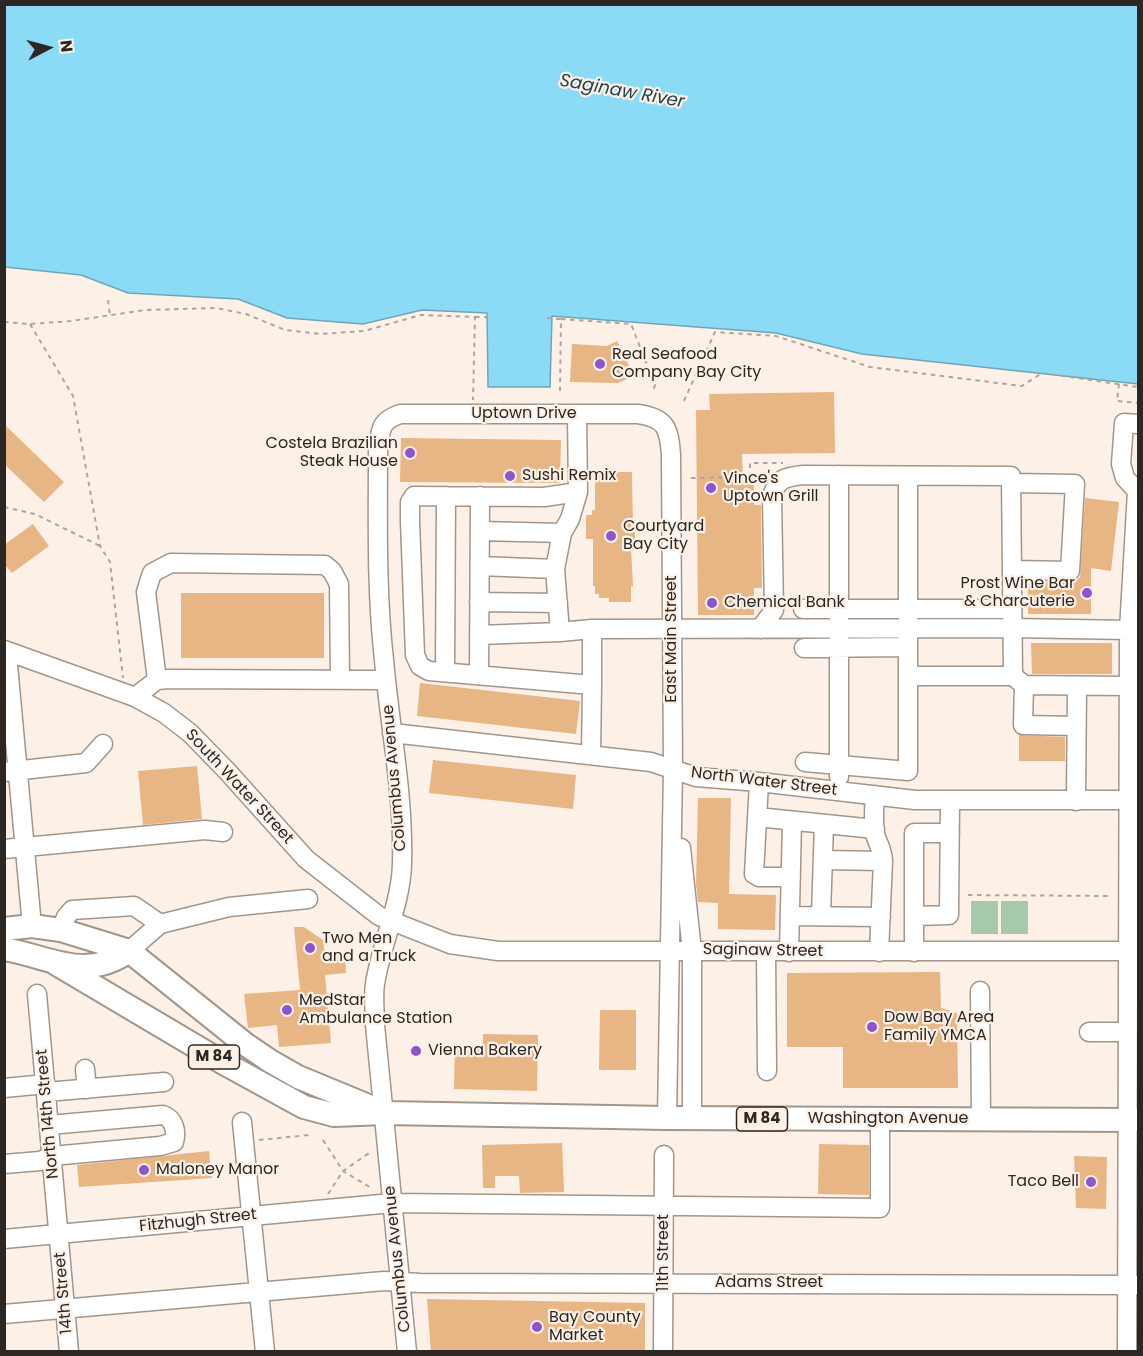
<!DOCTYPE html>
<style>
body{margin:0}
#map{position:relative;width:1143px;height:1356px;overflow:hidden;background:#fdf0e6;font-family:Poppins,sans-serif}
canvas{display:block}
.frame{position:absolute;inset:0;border:6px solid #2d2723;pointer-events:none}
.north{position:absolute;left:18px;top:18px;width:60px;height:60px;-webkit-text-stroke:4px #fdf0e6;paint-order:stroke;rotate:84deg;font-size:16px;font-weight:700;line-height:24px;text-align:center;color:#2d2723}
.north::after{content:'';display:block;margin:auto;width:21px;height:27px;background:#2d2723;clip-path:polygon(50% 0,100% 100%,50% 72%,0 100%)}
</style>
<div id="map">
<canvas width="1143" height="1356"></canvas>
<div class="frame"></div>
<div class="north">N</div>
</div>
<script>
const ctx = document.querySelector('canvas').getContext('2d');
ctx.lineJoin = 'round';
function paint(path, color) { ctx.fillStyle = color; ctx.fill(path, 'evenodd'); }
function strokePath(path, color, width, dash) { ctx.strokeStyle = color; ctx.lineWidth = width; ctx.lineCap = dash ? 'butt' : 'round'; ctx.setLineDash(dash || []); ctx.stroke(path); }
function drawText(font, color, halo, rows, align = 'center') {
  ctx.font = font + ' Poppins,sans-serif'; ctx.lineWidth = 4.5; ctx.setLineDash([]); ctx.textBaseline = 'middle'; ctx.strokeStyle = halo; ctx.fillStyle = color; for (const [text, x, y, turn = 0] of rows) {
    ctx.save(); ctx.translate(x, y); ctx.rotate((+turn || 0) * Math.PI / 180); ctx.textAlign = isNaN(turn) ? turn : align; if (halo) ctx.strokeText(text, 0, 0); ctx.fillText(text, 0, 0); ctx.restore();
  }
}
const green = new Path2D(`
 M971,901H998V934H971Z
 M1001,901H1028V934H1001Z`);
const water = new Path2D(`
 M4,5H1138V384L862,354L776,333L552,316L550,387H488L487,313L422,310L363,324L287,318L238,299L128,293L81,275L5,267Z`);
const building = new Path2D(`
 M617,341L634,376L618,383L570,382L572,344L607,346Z
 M834,392L835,453L742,454L743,481L754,480V505H761L762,588H754V615H698L696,410H710L709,394Z
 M4,424L64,482L44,502L4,464Z
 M401,438L561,440L560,483L400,482Z
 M598,472H632L633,532H635V548H631L633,586H631V602H609V598H599V594H595V586H593V539H586V515H592V510H595V478L599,479Z
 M1085,498L1119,502L1111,571L1091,568V614H1028V582H1070L1076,581L1080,577Z
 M33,524L49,546L12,573L4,564V545Z
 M181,593H324V658H181Z
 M1031,643H1112V674H1032Z
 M420,683L580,701L576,734L417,716Z
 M1019,735L1065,737V761H1019Z
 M433,760L576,775L573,809L429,793Z
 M197,766L202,819L143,825L138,771Z
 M698,798H731L729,894L776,895L775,930L718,929V903L698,902L696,884Z
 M294,927H304L323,940L325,957L345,956L346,973L325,975L331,1043L279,1047L277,1025L248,1028L244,994L300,990Z
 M940,972L941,1008L957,1013L958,1088H843V1047H787V973Z
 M600,1010H636V1070H599Z
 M483,1034L538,1035L537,1091L454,1089L455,1045L483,1046Z
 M562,1143L564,1192L520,1193L519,1176H495V1188H483L482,1145Z
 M819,1144L869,1145V1195L818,1194Z
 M209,1151L212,1178L79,1187L77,1165Z
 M1074,1156L1107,1157L1106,1209L1076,1208Z
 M427,1299L645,1303V1352H431Z`);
const path = new Path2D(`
 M108,300L110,316
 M475,317H487
 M547,318L561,319
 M4,322L30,324L71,321L145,310L216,308L246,314L285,330L321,334L364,331L421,315L475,317L473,400
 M30,324L73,396L100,546L110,562L123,678
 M1119,384L1117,401L1138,403
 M560,391L561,319L631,324L655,385L653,391
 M684,401L715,332L776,336L870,367L1022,386L1042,373L1138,387
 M750,477V463H783
 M691,478L750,477L762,482
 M4,507L35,514L100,546
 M968,895L1112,896
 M259,1140L309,1135
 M323,1140L343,1171L373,1189
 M328,1194L343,1171L372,1151`);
const minor = new Path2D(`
 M577,414L578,492L570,519L562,533L555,569L560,632L592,629L1012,628L1129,630L1138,634
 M839,475V777
 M1011,483L1075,484L1070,571L1012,570
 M578,492L544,497L414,496L410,502V521L415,655L420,666L429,671L592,685V629
 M480,531L562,533
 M480,566L555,569
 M479,602L558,603
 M803,609H1012
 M760,629L774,610L772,497C776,479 785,477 803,475L1011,476L1013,676H908
 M479,635L560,632
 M804,648L908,647
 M4,650L135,697L164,713L190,733L227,771L306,859L379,916L450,944L498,951H1138
 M9,652L8,665L32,926
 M445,672L446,496
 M479,674L480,496
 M1013,676L1024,685L1128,686
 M157,680L146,592L152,573L171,563L325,565L332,571L339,584L340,680
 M1024,685L1023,725L1076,726
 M135,697L157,680L169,679L386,680
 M392,733L651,762L696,777L759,782L915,800H1138
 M591,755L592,685
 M805,762L908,771V476
 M4,772L86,763L103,744
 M759,782L754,874L759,877H791
 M875,795C874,808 873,821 875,834C878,845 882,847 883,861L879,952
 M1076,801L1077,686
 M757,817L875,829
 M681,848L692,951V1119
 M4,849L205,830L223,832
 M823,860L883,861
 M790,916L881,917
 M821,916L824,824
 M915,916L949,915L950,800
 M61,930L66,917L72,910L134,906L160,924
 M129,951L160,924L229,907L308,899
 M766,952L767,1071
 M789,952L792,821
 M914,952V833H950
 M980,991L981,1119
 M37,994L69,1352
 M1089,1032H1127
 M85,1069L87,1089
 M4,1088L46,1084
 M46,1092L164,1082
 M242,1122L265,1352
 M4,1164L40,1161L52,1156L160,1146L174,1142C177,1131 174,1119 163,1115L49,1125
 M4,1239L392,1203L880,1208V1119
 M4,1314L384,1281L420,1283L1138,1285
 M407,1352L375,1025C375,1012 373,997 375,984C381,944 401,904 402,864C404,796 390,728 384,660C376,589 378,518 378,447C381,427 381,421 400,414H638C666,418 669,428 671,455L673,769L667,1118
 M663,1352L664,1155
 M1127,1352L1129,630L1137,491L1125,478L1121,464L1124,423L1138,424`);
const major = new Path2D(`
 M4,929L32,926L61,930L129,951L245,1044L270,1061L298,1077L378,1110
 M4,949C51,957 85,982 129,951
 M55,963L222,1062L304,1107L334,1115L385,1113L667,1118L1138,1120`);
const markers = [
 [600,364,6,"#8d54cb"],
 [410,453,6,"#8d54cb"],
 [510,476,6,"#8d54cb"],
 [711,488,6,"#8d54cb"],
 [611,536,6,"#8d54cb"],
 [1087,593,6,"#8d54cb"],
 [712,603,6,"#8d54cb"],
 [310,948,6,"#8d54cb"],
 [287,1010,6,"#8d54cb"],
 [872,1027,6,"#8d54cb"],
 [416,1051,6,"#8d54cb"],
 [144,1170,6,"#8d54cb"],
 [1091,1182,6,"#8d54cb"],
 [537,1327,6,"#8d54cb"]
];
const shields = [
 [214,1057,51],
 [762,1119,51]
];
const shieldNames = [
 ["M 84",214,1057],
 ["M 84",762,1119]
];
const poiNames = [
 ["Real Seafood",612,355],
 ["Company Bay City",612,373],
 ["Costela Brazilian",398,444,"right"],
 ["Steak House",398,462,"right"],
 ["Sushi Remix",522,476],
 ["Vince's",723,479],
 ["Uptown Grill",723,497],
 ["Courtyard",623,527],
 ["Bay City",623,545],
 ["Prost Wine Bar",1075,584,"right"],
 ["& Charcuterie",1075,602,"right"],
 ["Chemical Bank",724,603],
 ["Two Men",322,939],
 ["and a Truck",322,957],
 ["MedStar",299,1001],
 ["Ambulance Station",299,1019],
 ["Dow Bay Area",884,1018],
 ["Family YMCA",884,1036],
 ["Vienna Bakery",428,1051],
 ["Maloney Manor",156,1170],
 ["Taco Bell",1079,1182,"right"],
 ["Bay County",549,1318],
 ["Market",549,1336]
];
const streetNames = [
 ["Uptown Drive",524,414],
 ["East Main Street",672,639,-90],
 ["Columbus Avenue",395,778,-95],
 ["North Water Street",764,782,7],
 ["South Water Street",239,787,47],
 ["Saginaw Street",763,951,1],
 ["North 14th Street",48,1114,-95],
 ["Washington Avenue",888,1119],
 ["Fitzhugh Street",198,1221,-6],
 ["11th Street",664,1253,-90],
 ["Columbus Avenue",398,1259,-96],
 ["Adams Street",769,1283],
 ["14th Street",64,1293,-95]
];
const waterNames = [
 ["Saginaw River",622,92,10]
];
paint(green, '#a6c9ac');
paint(water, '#8bdbf6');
strokePath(water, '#6fa5b7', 1.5);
paint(building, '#e8b585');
strokePath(minor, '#a4958a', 21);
strokePath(major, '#a4958a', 26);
strokePath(path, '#b0a59e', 2, [4.5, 4.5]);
strokePath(minor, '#fff', 18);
strokePath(major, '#fff', 22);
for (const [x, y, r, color] of markers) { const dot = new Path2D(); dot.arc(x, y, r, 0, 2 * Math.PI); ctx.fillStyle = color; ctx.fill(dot); strokePath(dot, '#fdf0e6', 2); }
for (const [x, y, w] of shields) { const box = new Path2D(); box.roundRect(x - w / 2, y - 12, w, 24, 4.5); ctx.fillStyle = '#fdf0e6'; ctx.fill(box); strokePath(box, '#2d2723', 1.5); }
drawText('bold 15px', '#2d2723', null, shieldNames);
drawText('16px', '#2d2723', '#fdf0e6', poiNames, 'left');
drawText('16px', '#2d2723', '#fdf0e6', streetNames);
drawText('italic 18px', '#1f4450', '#fdf0e6', waterNames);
</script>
